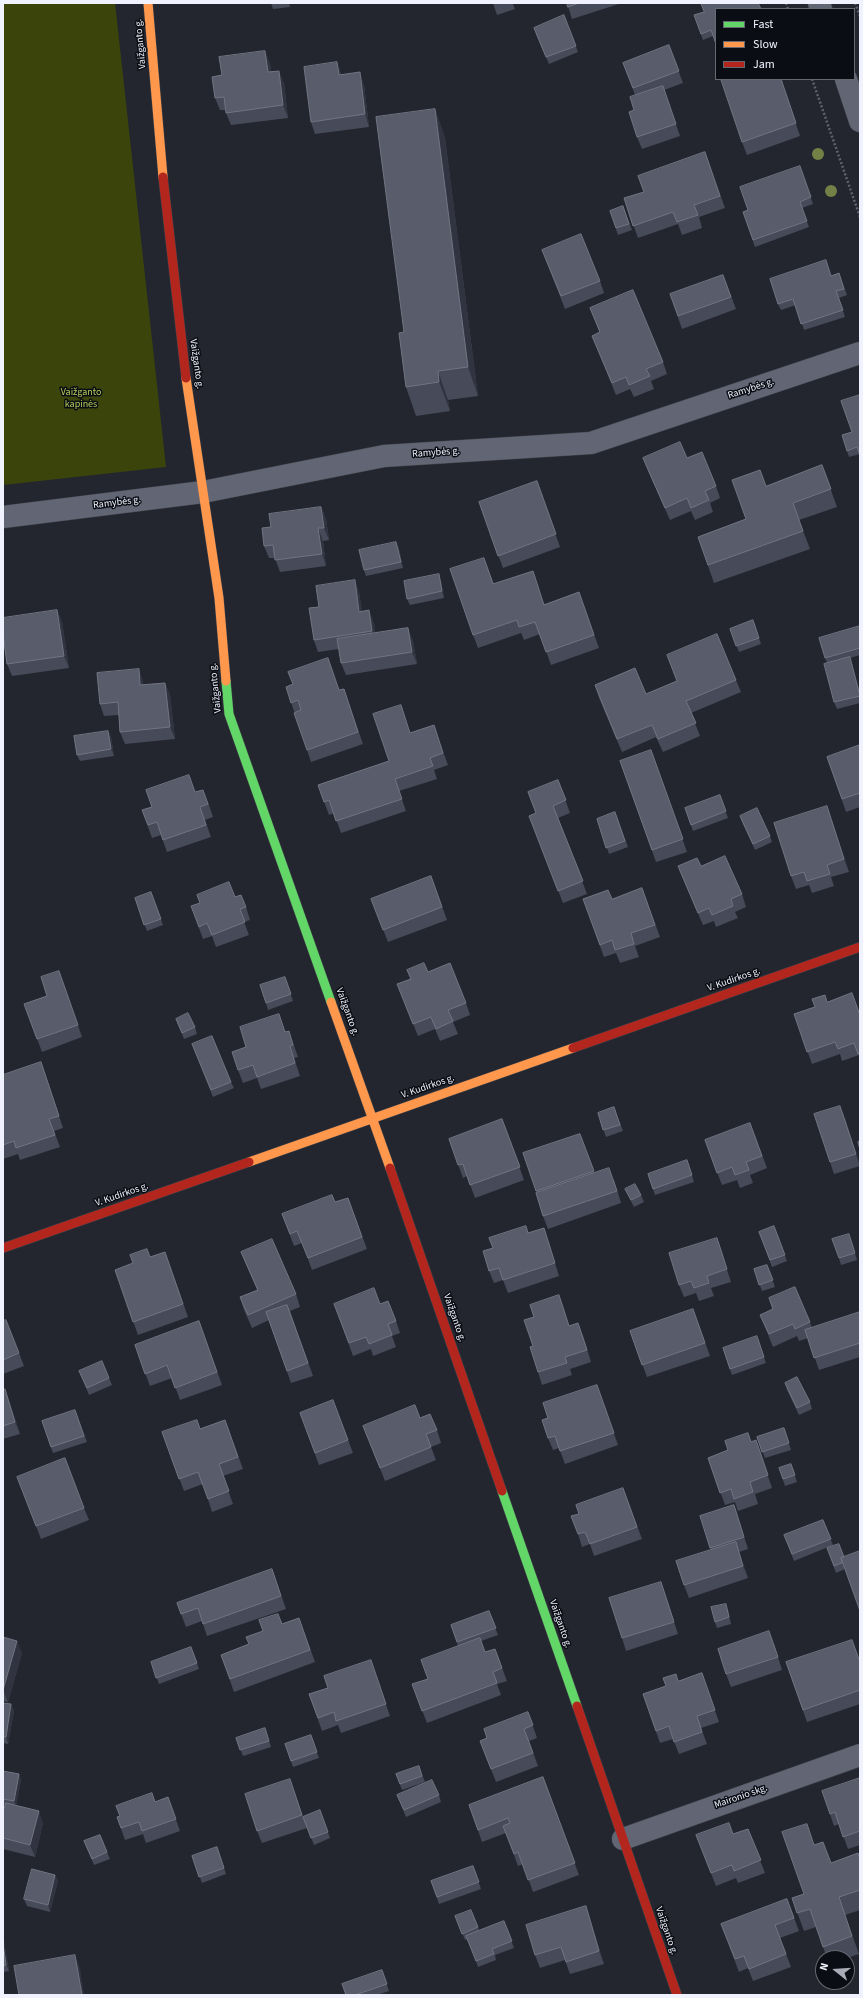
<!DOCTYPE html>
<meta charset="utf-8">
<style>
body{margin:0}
#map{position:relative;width:863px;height:1998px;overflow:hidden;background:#24262f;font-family:"Source Sans 3",sans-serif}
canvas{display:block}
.frame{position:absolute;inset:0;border:4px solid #f0f3ff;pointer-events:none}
.legend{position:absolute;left:715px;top:8px;width:140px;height:72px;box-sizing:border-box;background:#0b0d14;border:1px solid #676972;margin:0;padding:5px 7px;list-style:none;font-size:12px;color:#f0f3ff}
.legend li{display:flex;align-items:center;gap:8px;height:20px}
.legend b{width:20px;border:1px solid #676972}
.north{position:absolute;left:815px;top:1950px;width:40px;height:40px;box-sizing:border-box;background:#0b0d14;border:1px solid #676972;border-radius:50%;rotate:287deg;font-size:11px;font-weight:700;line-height:16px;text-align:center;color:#f0f3ff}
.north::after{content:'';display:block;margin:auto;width:14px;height:18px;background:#a9abb6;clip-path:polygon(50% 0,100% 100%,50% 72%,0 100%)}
</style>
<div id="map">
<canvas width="863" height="1998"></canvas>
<div class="frame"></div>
<ul class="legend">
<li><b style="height:5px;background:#63d668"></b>Fast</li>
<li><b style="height:5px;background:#ff974d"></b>Slow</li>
<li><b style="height:5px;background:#b3261e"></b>Jam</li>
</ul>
<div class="north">N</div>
</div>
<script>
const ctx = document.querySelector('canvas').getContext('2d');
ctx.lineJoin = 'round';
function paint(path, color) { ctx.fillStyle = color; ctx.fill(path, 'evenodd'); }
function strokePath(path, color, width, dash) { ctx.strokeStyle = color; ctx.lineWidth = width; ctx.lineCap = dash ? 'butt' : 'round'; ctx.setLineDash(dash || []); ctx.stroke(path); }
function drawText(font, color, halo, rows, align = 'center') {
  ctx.font = font + ' "Source Sans 3",sans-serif'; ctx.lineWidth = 3; ctx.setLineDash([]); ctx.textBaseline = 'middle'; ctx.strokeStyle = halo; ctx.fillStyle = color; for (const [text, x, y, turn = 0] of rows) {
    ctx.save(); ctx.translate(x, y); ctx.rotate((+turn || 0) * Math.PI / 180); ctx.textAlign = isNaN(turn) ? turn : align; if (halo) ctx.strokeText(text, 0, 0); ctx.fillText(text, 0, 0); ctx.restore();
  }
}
const green = new Path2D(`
 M3,3H115L166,467L3,485Z`);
const path = new Path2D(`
 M786,3L788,9
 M855,3L860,16
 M812,79L860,217`);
const street = new Path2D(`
 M819,3L821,9
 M846,79L860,121
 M3,517L203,492L384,456L591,443L860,353
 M623,1839L860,1755`);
const fast = new Path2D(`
 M226,681L229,714L331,1002
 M502,1491L577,1706`);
const slow = new Path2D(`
 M148,3L163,177
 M186,378L219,598L226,681
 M331,1002L390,1168
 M249,1162L573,1048`);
const jam = new Path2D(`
 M163,177L186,378
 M573,1048L860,947
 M390,1168L502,1491
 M3,1248L249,1162
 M577,1706L677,1995`);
const trees = [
 [818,154],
 [831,191]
];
const wall = new Path2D(`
 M271,3H289L290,7L273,9Z
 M493,3H516L513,4L515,9L497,15Z
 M567,3H622L572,19Z
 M704,12L713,36L703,40L694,15Z
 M564,15L578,52L549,64L536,34Z
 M669,45L683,83L664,90L680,136L642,149L637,137L634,110L635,95L623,63Z
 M337,62L341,74L364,85L369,127L315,134L311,122Z
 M270,63L271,72L284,83L288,118L231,125L226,113V110H220L215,98Z
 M724,79H781L800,136L747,155L742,142Z
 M435,109L445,138L478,396L448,400L450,411L416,416L406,387L404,332Z
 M705,152L725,208L699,217L702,228L682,235L678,224L638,238L624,198L644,192Z
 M800,166L813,204L802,208L809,227L755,247L743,212L748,210Z
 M623,206L632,230L618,235L610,211Z
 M542,250L600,281L604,293L565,309Z
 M839,273L847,295L839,298L845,317L804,330L796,305L781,310L778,304L831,276Z
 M723,275L736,309L682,329L670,294Z
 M590,308L663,362L667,374L651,381L654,389L634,397L630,389L616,395L592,336L600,333Z
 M852,432L860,454L849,457L847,451Z
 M643,458H687L716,486L720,498L710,503L713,512L695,520L691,511L670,520L648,471Z
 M822,465L837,507L799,520L810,549L714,583L698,537L746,519L766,486Z
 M537,481L560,547L503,568L479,502Z
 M321,507L326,519L329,540L323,541L326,566L280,572L275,558H269L264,546L271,527Z
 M396,542L399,549L403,568L366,576L364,570Z
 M484,558L494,584L545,604L579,592L599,648L551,665L540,634L524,640L521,633L478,648L473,635Z
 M441,581L444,598L410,605L407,599Z
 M359,592L362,611L374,623L375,633L408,628L413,641L417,664L346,675L341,663L339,649L318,652L314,640L319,607Z
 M57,610L62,622L69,668L12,676L7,664Z
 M753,620L761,644L739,652L730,629Z
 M860,626V655L850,658L860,693V703L837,709L834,702L827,663L825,658Z
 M667,655L736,680L741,692L691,713L700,736L663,752L656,737L622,752L599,698L595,685L646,694L677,681Z
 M143,681V685L165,683L170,695L175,739L125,744L120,732L119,715L104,716L100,704Z
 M286,687L339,690L344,689L363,744L311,762Z
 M108,731L111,737L114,756L80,761L77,755Z
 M411,733L438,738L448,765L434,770L437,779L399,791L406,811L341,833L334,813L329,815L318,785L389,761Z
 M860,745V807L846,812L827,757Z
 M651,750L687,852L656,862L620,761Z
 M558,780L570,813L558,818L587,894L563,903L529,816L536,813L528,792Z
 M195,792L208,802L213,817L205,820L211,837L167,852L161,835L152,838L142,810Z
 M720,795L728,818L693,831L685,808Z
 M615,812L628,847L609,854L597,819Z
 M740,816L770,836L772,842L755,850L742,822Z
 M831,818L849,872L831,877L834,886L812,893L809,885L796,889L791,876Z
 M678,866H701L742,894L746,907L735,912L738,918L716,927L714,921L703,925L683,879Z
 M431,876L447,920L388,942L371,899Z
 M642,888L660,937L635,946L639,957L620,963L616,953L604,957L583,899H612Z
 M151,892L163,925L147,931L135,898Z
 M235,897L246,907L250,920L244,922L249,935L216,947L212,936L203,939L191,906Z
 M59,971L82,1037L42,1052L24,1004L47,996Z
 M428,972L466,1003L470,1015L453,1022L458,1034L440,1041L435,1029L418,1036L397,984Z
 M285,977L293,1001L268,1010L266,1003Z
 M827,1002L860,1014V1059L859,1055L842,1061L840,1054L812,1064L794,1014Z
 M176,1019L195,1027L197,1034L184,1039Z
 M289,1031L298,1057L294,1058L300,1076L261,1089L257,1078L243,1083L238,1070L246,1047Z
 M192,1044L231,1082L234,1088L213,1097Z
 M41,1062L63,1128L54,1131L60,1147L20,1160L18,1154L3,1159V1075Z
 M614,1107L623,1131L606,1137L598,1113Z
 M845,1118L860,1166L834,1174L830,1162Z
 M502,1119L524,1180L475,1198L467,1176L463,1178L449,1139Z
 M750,1123L767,1168L750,1175L753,1183L740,1188L737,1180L722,1185L705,1140Z
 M580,1134L594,1173L614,1180L621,1203L548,1229L543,1216L537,1193L523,1153Z
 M687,1160L694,1182L655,1195L648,1174Z
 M625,1189L641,1195L644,1202L634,1207Z
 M348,1198L367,1249L312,1270L302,1243L294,1246L282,1214L335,1202Z
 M526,1226L528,1233L544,1228L559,1276L508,1293L503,1280L494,1283L489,1271L493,1248Z
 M774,1226L787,1261L772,1267L759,1232Z
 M717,1238L731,1282L711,1288L714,1296L699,1301L696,1293L684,1297L679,1285Z
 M851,1240L857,1260L841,1265L839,1258Z
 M165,1252L188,1317L138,1335L115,1270Z
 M241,1252L296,1294L300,1307L290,1311L313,1376L291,1383L269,1320L252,1328L244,1310L240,1297L257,1290L246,1264Z
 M767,1265L775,1287L762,1291L754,1269Z
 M559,1295L569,1326L583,1335L591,1362L570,1369L572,1375L542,1385L538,1372L533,1346L534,1317Z
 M769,1298L810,1322L812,1328L860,1312V1357L819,1370L808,1338L799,1341L797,1336L773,1347L765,1327L760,1315L773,1309Z
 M334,1304H380L396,1321L400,1333L392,1336L396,1347L373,1356L371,1349L353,1356Z
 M693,1309L710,1356L647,1377L630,1331Z
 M3,1321L19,1353L24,1366L3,1374Z
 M199,1321L222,1385L180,1400L172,1378L150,1386L135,1345Z
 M759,1343L766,1363L732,1375L723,1348Z
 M79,1371L109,1378L112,1385L89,1395Z
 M785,1383L810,1402L812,1409L799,1415L787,1390Z
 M597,1385L618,1445L565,1464L559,1448L553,1450L548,1438V1418Z
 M3,1389H5L20,1434L3,1439Z
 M333,1400L353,1453L319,1465L300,1413Z
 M75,1410L87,1442L53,1453L42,1421Z
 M420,1418L437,1430L441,1443L431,1447L436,1460L385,1481L363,1426Z
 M225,1420L243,1469L223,1476L233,1504L212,1512L203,1484L184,1491L162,1432L200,1429Z
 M784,1428L791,1450L765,1458L757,1437Z
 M756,1440L772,1488L755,1494L758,1504L738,1511L735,1502L725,1505L708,1458Z
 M791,1464L797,1482L785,1486L779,1468Z
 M623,1488L642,1539L594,1556L590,1544L582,1547L578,1534L579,1514Z
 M22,1489L84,1508L89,1520L41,1539Z
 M734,1505L748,1549L739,1552L748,1578L689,1598L684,1585L711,1550L700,1516Z
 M823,1520L833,1545L794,1561L784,1535Z
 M827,1548L844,1557L845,1569L836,1573Z
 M272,1569L286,1609L207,1636L202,1621L186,1627L177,1603Z
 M665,1594L678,1634L626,1651L622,1638Z
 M728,1610L731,1624L717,1628L715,1622Z
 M489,1611L498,1635L481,1641L485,1652L495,1649L507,1681L497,1684L501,1695L427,1723L412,1684L428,1679L458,1646L451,1625Z
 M299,1618L315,1662L234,1692L221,1655L249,1644L282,1624Z
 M3,1637L22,1653L8,1702L3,1701Z
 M774,1644L782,1670L731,1687L726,1674Z
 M191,1647L199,1669L159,1684L151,1662Z
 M860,1661V1704L807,1722L786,1662Z
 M375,1673L390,1716L341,1733L338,1725L322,1731L309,1694Z
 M702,1673L719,1722L701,1728L707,1744L679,1754L673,1739L660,1743L643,1694Z
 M3,1703L11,1704L14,1711L8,1744L3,1743Z
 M528,1712L537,1738L529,1741L538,1766L496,1782L480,1741L487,1738Z
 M265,1728L271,1747L243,1756L236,1738Z
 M311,1735L319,1758L293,1767L285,1744Z
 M419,1766L425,1782L402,1790L396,1774Z
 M3,1771L19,1774L21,1780L16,1805L43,1823L35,1857L3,1849V1808H4L5,1805H3Z
 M543,1777L579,1875L533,1892L523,1864L518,1866L506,1833L482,1842L469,1805Z
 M860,1778V1845L848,1849L839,1824L834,1826L830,1814Z
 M294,1791L307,1828L262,1843L257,1831Z
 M397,1795H439L441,1802L406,1817Z
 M168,1797L180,1831L146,1843L143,1834L125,1840L117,1817Z
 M320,1810L330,1838L314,1845L303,1817Z
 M748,1829L765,1873L738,1883L736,1878L716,1886L696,1835L733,1834Z
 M100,1835L110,1859L94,1865L84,1841Z
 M814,1845L831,1863L860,1858V1910L845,1915L859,1954L847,1958H827L816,1927L804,1931L792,1898L804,1894Z
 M217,1847L226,1874L202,1883L192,1856Z
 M473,1866L481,1889L439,1904L431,1881Z
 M55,1875L58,1881L50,1912L27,1906L24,1899Z
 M787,1899L799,1931L780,1938L791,1967L753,1981L748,1968L739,1972L721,1924Z
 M455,1916L478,1927L479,1930L504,1921L514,1948L495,1955L496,1960L478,1967L468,1939L465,1940Z
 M590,1919L604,1964L570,1974L565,1960L540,1968L535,1955Z
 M3,1936L9,1971L3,1972Z
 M382,1970L389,1991L377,1995H346Z`);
const shadedWall = new Path2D(`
 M265,51L270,63L272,85L268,72Z
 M337,62L341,75H339Z
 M279,71L284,83L288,118L283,105Z
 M360,72L364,85L369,127L365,114Z
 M435,109L445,138L478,396L468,367Z
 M438,371L448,400L450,411L439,382Z
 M321,507L326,519L329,540L324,528Z
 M318,528L323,541L326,566L322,554Z
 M396,542L399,549L403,568L401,562Z
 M439,574L441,581L444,598L442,591Z
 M355,580L359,592L364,624L359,612Z
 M57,610L62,622L69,668L64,656Z
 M369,610L374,623L377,644L372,631Z
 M408,628L413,641L417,664L412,652Z
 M850,657L852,663L860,693V696Z
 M139,669L143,681L145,698L140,685Z
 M165,683L170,695L175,739L170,727Z
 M108,731L111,737L114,756L111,749Z
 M827,806L849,872L844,859Z
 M840,1106L845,1118L860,1166Z
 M717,1238L722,1251L731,1282L727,1269Z
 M559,1295L564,1308L573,1338L569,1326Z
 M578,1323L583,1335L591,1362Z
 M5,1389L20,1434L15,1422Z
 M736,1542L740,1555L748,1578L743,1566Z
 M726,1604L728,1610L731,1624L729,1617Z
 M17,1641L22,1653L8,1702L3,1690Z
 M11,1704L14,1711L8,1744L6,1737Z
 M19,1774L21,1780L16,1807L14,1801Z
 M39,1811L43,1823L35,1857L30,1845Z
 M55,1875L58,1881L50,1912L48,1905Z
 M586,1906L590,1919L604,1964L599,1951Z
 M3,1936L9,1971L6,1965L3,1944Z
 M75,1955L80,1968L84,1995H82Z`);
const building = new Path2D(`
 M567,3H579L568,7Z
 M701,3H758L761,9H716V44L711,30L701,34L694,15L704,12Z
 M564,15L576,46L546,57L534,28Z
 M669,45L679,71L633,88L623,63Z
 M265,51L268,72L279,71L283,105L226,113L224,97L215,98L212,77L222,75L219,57Z
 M337,62L339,75L360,72L365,114L311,122L304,67Z
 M724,79H781L796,123L742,142L721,80Z
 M663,86L676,124L637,137L629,112L634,110L630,97Z
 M435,109L468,367L438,371L439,382L406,387L399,333L404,332L376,117Z
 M705,152L720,196L694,205L698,215L677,222L673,212L633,226L624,198L644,192L638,176Z
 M800,166L811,197L800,202L807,221L753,240L743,212L748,210L740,187Z
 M623,206L629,224L616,228L610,211Z
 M581,234L600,281L561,296L542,250Z
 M826,260L831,276L839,273L844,289L836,291L843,310L801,324L793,299L778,304L770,279Z
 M723,275L731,297L678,316L670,294Z
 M633,290L663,362L646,369L650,376L629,385L626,377L612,383L592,336L600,332L590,308Z
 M860,395V455L857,447L847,451L842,435L852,432L841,401Z
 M680,442L687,458L702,452L716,486L705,491L709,500L691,508L687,498L665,508L643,458Z
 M822,465L831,489L793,503L803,531L708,565L698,537L746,519L732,480L760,470L766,486Z
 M537,481L556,534L498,556L479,502Z
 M321,507L324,528H318L322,554L275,560L273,545L264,546L262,528L271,527L269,514Z
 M396,542L401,562L364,570L359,550Z
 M484,558L493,584L533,571L544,605L579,592L594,635L546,652L535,622L519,627L517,620L473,635L450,569Z
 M439,574L442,591L407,599L404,581Z
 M355,580L359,612L369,610L372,631L314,640L309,608L319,607L316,586Z
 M57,610L64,656L7,664L3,634V618Z
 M753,620L759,638L736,646L730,629Z
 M860,626V648L825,658L819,638Z
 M408,628L412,652L341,663L337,639Z
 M717,634L736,680L686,701L696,723L658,739L652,725L617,739L595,685L635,668L646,694L677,681L667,655Z
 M850,657L860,696L834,702L824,664Z
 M328,658L339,690L344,689L358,732L307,750L294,713L301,710L298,700L291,703L286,687L293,684L288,672Z
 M139,669L140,685L165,683L170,727L120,732L118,702L100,704L97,673Z
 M401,705L410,733L434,725L443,753L430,758L433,766L395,779L402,799L336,821L329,800L324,802L318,785L389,761L373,714Z
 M108,731L111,749L77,755L74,736Z
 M860,745V793L842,799L827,757Z
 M651,750L683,839L652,850L620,761Z
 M189,775L195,792L203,790L208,804L200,807L206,825L163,840L157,822L148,825L142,810L152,807L146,790Z
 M558,780L566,800L553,806L583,881L558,891L529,816L536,813L528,792Z
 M720,795L726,811L691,825L685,808Z
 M827,806L844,859L827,865L830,874L807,881L804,872L791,876L774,823Z
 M757,808L770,836L753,844L740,816Z
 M615,812L625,841L606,848L597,819Z
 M725,856L742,894L731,899L733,906L712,915L709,908L698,913L678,866L697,858L701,866Z
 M431,876L442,907L383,930L371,899Z
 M229,882L235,897L241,895L246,907L240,909L245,922L212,935L207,923L199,927L191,906L200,903L197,895Z
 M642,888L655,925L631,933L634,944L615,950L612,940L600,945L583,899L608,890L612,899Z
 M151,892L161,919L144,925L135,898Z
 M424,963L428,972L450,963L466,1003L448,1010L453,1021L436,1029L431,1017L413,1024L397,984L411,979L407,970Z
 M59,971L78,1025L37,1039L24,1004L47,996L41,977Z
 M285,977L291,994L266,1003L260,985Z
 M852,993L860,1015V1053L858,1054L854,1043L838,1049L835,1042L807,1052L794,1014L815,1007L812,999L825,995L827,1002Z
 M188,1013L195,1027L182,1033L176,1019Z
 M279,1014L285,1032L289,1031L293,1045L290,1046L295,1063L257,1077L253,1065L238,1070L232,1052L246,1047L240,1027Z
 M212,1036L231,1082L211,1090L192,1044Z
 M41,1062L59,1116L49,1119L55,1135L16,1148L14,1141L3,1145V1075Z
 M840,1106L856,1154L830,1162L814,1114Z
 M614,1107L620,1125L603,1130L598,1113Z
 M502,1119L520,1167L470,1185L463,1164L458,1165L449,1139Z
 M750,1123L762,1156L746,1162L749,1170L735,1175L732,1167L717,1173L705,1140Z
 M580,1134L594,1171L536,1191L523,1153Z
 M860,1141V1150L858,1142Z
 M687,1160L692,1175L653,1189L648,1174Z
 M609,1168L617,1191L543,1216L536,1193Z
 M635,1184L641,1195L631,1200L625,1189Z
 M332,1195L335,1202L348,1198L362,1237L308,1258L297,1231L290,1234L282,1214Z
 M526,1226L528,1233L544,1228L555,1263L503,1280L499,1268L489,1271L483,1251L493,1248L489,1238Z
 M774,1226L785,1255L770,1260L759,1232Z
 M849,1234L855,1253L839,1258L832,1239Z
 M717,1238L727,1269L707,1276L709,1283L694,1288L691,1281L679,1285L669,1253Z
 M272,1239L296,1294L248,1315L240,1297L258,1290L241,1252Z
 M147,1249L150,1257L165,1252L183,1304L133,1322L115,1270L133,1263L130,1255Z
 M767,1265L773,1280L759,1285L754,1269Z
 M795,1287L810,1322L795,1329L793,1324L769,1334L760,1315L773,1309L769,1298Z
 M374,1288L380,1304L388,1301L396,1321L388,1324L392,1335L369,1344L366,1337L349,1343L334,1304Z
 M559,1295L569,1326L578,1323L587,1350L565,1357L567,1363L538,1372L530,1347L533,1346L524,1320L534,1317L530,1305Z
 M287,1305L308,1363L287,1371L266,1312Z
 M693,1309L705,1343L642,1365L630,1331Z
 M860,1312V1343L814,1358L805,1330Z
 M6,1320L19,1353L3,1360V1321Z
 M199,1321L217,1372L175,1388L167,1365L145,1374L135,1345Z
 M757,1336L764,1357L730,1369L723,1348Z
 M102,1361L109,1378L87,1388L79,1371Z
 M797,1377L810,1402L797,1408L785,1383Z
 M597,1385L614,1433L560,1451L555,1436L548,1438L542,1420L548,1418L543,1403Z
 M3,1389H5L15,1422L3,1426Z
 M333,1400L348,1440L315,1453L300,1413Z
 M415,1405L420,1418L430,1414L437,1430L426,1434L431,1447L380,1468L363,1426Z
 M75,1410L84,1436L51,1447L42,1421Z
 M197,1420L200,1429L225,1420L238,1457L219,1464L229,1491L208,1499L198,1472L179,1479L162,1432Z
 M784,1428L789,1443L762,1452L757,1437Z
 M748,1433L751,1442L756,1440L768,1475L750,1482L753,1492L734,1499L731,1489L720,1493L708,1458L728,1450L725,1441Z
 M65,1458L84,1508L36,1526L17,1477Z
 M791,1464L795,1475L783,1479L779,1468Z
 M623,1488L637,1527L590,1544L585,1532L578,1534L571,1516L579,1514L576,1505Z
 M734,1505L744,1537L710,1548L700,1516Z
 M823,1520L831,1539L792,1554L784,1535Z
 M736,1542L743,1566L684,1585L676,1561Z
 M839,1544L844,1557L841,1558L842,1563L834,1566L827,1548Z
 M860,1551V1611L841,1558Z
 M272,1569L281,1596L203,1624L198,1608L181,1614L177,1603Z
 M661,1582L674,1622L622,1638L609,1598Z
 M726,1604L729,1617L715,1622L711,1607Z
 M489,1611L496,1628L457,1642L451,1625Z
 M278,1614L282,1624L299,1618L310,1650L230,1679L221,1655L249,1644L246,1637L263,1631L259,1620Z
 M769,1631L778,1657L726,1674L718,1649Z
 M3,1637L17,1641L3,1690Z
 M480,1638L485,1652L495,1649L502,1668L493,1672L497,1683L422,1711L412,1684L428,1679L421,1660Z
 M852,1640L860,1662V1690L803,1710L786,1662Z
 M191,1647L197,1663L156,1678L151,1662Z
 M371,1660L386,1704L336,1721L334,1712L318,1718L309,1694L328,1688L324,1676Z
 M702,1673L715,1710L697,1716L702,1732L674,1742L669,1726L656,1731L643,1694L666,1686L663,1678L676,1674L678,1681Z
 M3,1703L11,1704L6,1737H3Z
 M528,1712L533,1725L524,1729L533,1753L491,1769L480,1741L487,1738L484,1729Z
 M265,1728L269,1741L240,1750L236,1738Z
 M311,1735L317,1752L291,1761L285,1744Z
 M419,1766L422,1776L400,1784L396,1774Z
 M3,1771L19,1774L14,1801L3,1799Z
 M543,1777L575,1863L528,1880L518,1852L514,1854L503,1826L510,1823L508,1818L478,1830L469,1805Z
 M860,1778V1831L843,1837L835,1812L830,1814L822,1791Z
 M290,1779L302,1815L257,1831L245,1794Z
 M432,1780L439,1795L404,1810L397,1795Z
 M152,1793L155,1802L168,1797L176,1819L142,1831L139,1822L121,1828L117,1817L120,1816L116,1806Z
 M6,1803L39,1811L30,1845L3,1838V1808H4Z
 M320,1810L328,1832L311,1838L303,1817Z
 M729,1823L733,1834L748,1829L761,1860L734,1871L732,1865L711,1873L696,1835Z
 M807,1824L814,1845L823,1842L831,1863L858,1853L860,1858V1890L839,1897L852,1936L823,1947L810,1909L797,1913L792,1898L804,1894L782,1832Z
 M100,1835L107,1852L92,1859L84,1841Z
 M217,1847L224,1868L199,1877L192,1856Z
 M473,1866L479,1882L437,1897L431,1881Z
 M32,1869L55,1875L48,1905L24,1899Z
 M787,1899L794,1918L775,1925L786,1954L749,1969L744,1956L735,1959L721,1924Z
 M586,1906L599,1951L566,1962L561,1947L535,1955L526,1925Z
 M471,1910L478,1927L462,1934L455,1916Z
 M504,1921L512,1941L492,1949L494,1954L476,1961L466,1936Z
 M3,1944L6,1965L3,1966Z
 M75,1955L82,1995H19L14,1966Z
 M382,1970L387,1984L355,1995H346L342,1984Z`);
const streetNames = [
 ["Vaižganto g.",141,44,-95],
 ["Vaižganto g.",196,364,82],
 ["Ramybės g.",751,389,-18],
 ["Ramybės g.",436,453,-4],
 ["Ramybės g.",117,503,-7],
 ["Vaižganto g.",216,688,-96],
 ["V. Kudirkos g.",734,980,-19],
 ["Vaižganto g.",347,1012,70],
 ["V. Kudirkos g.",428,1087,-19],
 ["V. Kudirkos g.",122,1195,-19],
 ["Vaižganto g.",454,1318,71],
 ["Vaižganto g.",560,1624,71],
 ["Maironio skg.",741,1797,-19],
 ["Vaižganto g.",666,1931,71]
];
const parkNames = [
 ["Vaižganto",81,393],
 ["kapinės",81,405]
];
paint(green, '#3b450b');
strokePath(street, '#41444b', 23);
strokePath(fast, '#41444b', 10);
strokePath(slow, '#41444b', 10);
strokePath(jam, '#41444b', 10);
strokePath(path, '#5f626d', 2.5, [2, 2]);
strokePath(street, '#616574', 22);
strokePath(fast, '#63d668', 9);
strokePath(slow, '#ff974d', 9);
strokePath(jam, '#b3261e', 9);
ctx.fillStyle = '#748146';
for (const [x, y] of trees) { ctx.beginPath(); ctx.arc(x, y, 6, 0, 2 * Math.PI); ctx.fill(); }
paint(wall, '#474a59');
paint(shadedWall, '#313440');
paint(building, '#595c6a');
strokePath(building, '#717482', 1);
drawText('10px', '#f0f3ff', '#0b0d14', streetNames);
drawText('10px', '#b6cc59', '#0b0d14', parkNames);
</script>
